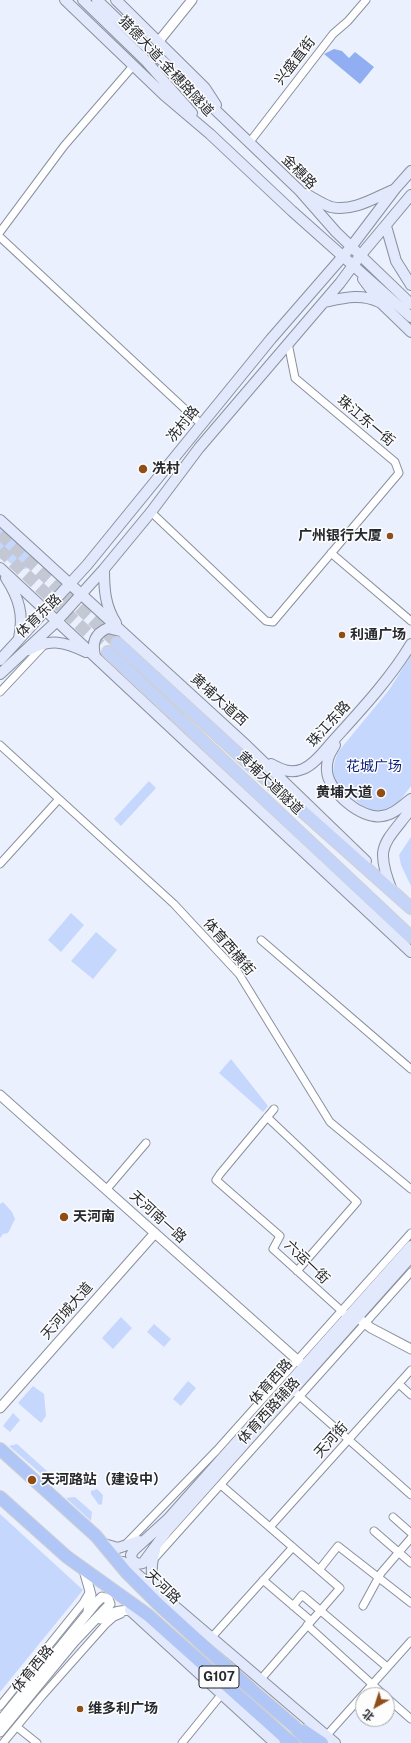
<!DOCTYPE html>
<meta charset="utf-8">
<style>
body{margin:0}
#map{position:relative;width:411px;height:1743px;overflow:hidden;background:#eaf0fd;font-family:"Public Sans","Noto Sans SC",sans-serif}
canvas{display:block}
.north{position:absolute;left:355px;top:1687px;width:40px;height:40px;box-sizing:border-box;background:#fdfdfd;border:1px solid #a7a8aa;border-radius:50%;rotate:219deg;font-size:11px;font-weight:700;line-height:16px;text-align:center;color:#26292e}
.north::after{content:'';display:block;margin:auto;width:14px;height:18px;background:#8f4e18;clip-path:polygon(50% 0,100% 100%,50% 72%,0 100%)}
</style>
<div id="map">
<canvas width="411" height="1743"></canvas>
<div class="north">北</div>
</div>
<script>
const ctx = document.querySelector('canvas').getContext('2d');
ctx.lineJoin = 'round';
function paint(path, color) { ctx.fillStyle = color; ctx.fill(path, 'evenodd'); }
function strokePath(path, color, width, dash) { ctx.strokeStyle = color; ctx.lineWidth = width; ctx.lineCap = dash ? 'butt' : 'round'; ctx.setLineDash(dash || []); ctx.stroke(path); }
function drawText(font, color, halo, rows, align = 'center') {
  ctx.font = font + ' "Public Sans","Noto Sans SC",sans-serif'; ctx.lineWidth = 3; ctx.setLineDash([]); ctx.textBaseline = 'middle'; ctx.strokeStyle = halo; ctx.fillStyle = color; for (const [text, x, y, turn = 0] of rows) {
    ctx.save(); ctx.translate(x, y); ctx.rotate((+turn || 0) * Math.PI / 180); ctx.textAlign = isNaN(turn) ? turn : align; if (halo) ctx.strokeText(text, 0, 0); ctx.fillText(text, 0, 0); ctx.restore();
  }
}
const green = new Path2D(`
 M0,527L32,556L29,568L18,570L0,554Z
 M411,655V786C404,795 397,806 387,810C372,816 360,804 349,795C346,792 340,789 337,785C330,776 334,762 338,752L389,690Z
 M149,781L156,788L121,826L114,819Z
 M411,837V886L401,865L399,855Z
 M71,913L84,925L61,952L48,940Z
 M96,932L117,950L93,979L71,961Z
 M231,1059L268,1106L263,1112L219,1073Z
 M3,1202L12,1212L15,1219L8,1233L3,1234L0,1238V1204Z
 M121,1317L132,1328L113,1349L102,1338Z
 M154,1324L171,1339L164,1347L147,1332Z
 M188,1381L196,1388L181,1406L173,1399Z
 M33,1386L44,1394L46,1416L41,1423L18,1403Z
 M13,1413L20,1420L10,1432L3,1426Z
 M17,1444L47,1471V1479L9,1446Z
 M97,1489L103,1495L102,1504L99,1505L91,1494V1491Z
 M75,1497L92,1512L91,1521L66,1498Z
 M0,1514L83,1590L0,1692Z`);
const water = new Path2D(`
 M334,49L342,51L349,58L355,52L374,67L360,84L324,54Z`);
const primaryTunnel = new Path2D(`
 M0,534L117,643
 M0,550L108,652`);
const minor = new Path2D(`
 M249,143L333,34L348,21L366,0
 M0,232L64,146L133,66
 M0,237L201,424
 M151,512L266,621L273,622L399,473L395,462L295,378L288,343
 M331,553L411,621
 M0,692L45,644
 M0,745L174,904L239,974L330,1122L411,1189
 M0,864L59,799
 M261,940L411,1069
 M274,1109L220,1174L216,1180L280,1236L273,1249L345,1314
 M267,1117L357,1202L297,1271
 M106,1190L146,1143
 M399,1384L411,1395
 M296,1393L411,1495
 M221,1485L340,1588L261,1679
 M393,1517L411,1533
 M270,1527L411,1370
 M374,1531L411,1563
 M126,1544L217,1450L411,1233
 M154,1559L411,1272
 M319,1570L338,1546L411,1603
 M263,1580L311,1621
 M293,1606L302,1595L387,1667
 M363,1606L381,1573L411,1538
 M307,1625L384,1695
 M212,1637L293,1547
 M387,1698L411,1719
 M0,1706L83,1603L90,1591
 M17,1727L37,1743
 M327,1735L411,1641
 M3,1743L42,1696L105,1625L114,1617L121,1614
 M182,1743L221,1695`);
const tertiary = new Path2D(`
 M159,41L192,0
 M0,1095L304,1366
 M358,1318L371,1328L411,1349
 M0,1408L155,1233
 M84,1570L91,1595L88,1611
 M100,1619C112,1612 123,1608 137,1612
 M0,1721L96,1603L102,1597L108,1599L110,1604L108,1606L74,1642L0,1732`);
const secondary = new Path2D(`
 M65,0L164,95L210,134L292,211L411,317
 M83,0L146,61L192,113
 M97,0L142,43L181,77L300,191L336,232L411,304
 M116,0L196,79L205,88L216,105
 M306,194C314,198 322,204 331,207C353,212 374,198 393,190
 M386,226L396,261L411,285
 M363,279L381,303L411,332
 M324,302C343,298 361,293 379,302
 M0,520L247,746L366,861
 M0,568L411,952
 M104,569C104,589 105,606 116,623
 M6,578C19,598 24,615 19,638
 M29,650C50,638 65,642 86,652
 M95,656C92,643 94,634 108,628L120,631
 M0,660L87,565L271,339L351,247L395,189L411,171
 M0,674L57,621L104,569L151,512L199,448L340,283L360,256L411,195
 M335,745C330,753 326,760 327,771C328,791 361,820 382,816C393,815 402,806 411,799
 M271,764C282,770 291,774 303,769C315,764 324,751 332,742C360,711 390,679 411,644
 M392,891C374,845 384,845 411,809
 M411,1246L168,1519L134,1550L131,1555L132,1560L137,1564L143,1563L166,1532L411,1257
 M104,1544L118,1548L139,1541
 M155,1550C151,1565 150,1575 156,1589
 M123,1562L335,1743
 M130,1610L275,1743`);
const primary = new Path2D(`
 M117,643L247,762L411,908
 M108,652L411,937`);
const trunk = new Path2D(`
 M0,1449L96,1536L126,1572L158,1604L252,1690L294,1726L310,1743
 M0,1497L67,1557L148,1615L288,1740L293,1743
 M304,1731L322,1743`);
const markers = [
 [143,469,5,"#8f4e18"],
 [390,536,4,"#8f4e18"],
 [342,635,4,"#8f4e18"],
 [381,793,5,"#8f4e18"],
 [64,1217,5,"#8f4e18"],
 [32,1480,5,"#8f4e18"],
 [80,1709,4,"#8f4e18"]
];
const shields = [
 [219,1677,40]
];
const shieldNames = [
 ["G107",219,1677]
];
const streetNames = [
 ["兴盛直街",295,61,-52],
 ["猎德大道-金穗路隧道",166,66,47],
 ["金穗路",299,172,45],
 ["珠江东一街",366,421,40],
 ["冼村路",183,424,-51],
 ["体育东路",39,616,-44],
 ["黄埔大道西",219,700,42],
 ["珠江东路",329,724,-48],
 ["黄埔大道隧道",270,783,44],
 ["体育西横街",229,947,49],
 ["天河南一路",158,1217,42],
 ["六运一街",307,1262,44],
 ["天河城大道",67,1311,-49],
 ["体育西路",271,1382,-48],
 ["体育西路辅路",269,1411,-48],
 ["天河街",331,1440,-48],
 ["天河路",163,1587,44],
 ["体育西路",33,1669,-51]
];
const poiNames = [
 ["冼村",152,469],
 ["广州银行大厦",382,536,"right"],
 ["利通广场",350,635],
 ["黄埔大道",372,793,"right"],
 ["天河南",73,1217],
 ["天河路站（建设中）",41,1480],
 ["维多利广场",88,1709]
];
const parkNames = [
 ["花城广场",374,767]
];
paint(green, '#c6d7fd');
paint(water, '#90aef1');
strokePath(primaryTunnel, '#c3c8d4', 12, [12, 6]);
strokePath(minor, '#8a909c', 9);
strokePath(tertiary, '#8a909c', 11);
strokePath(secondary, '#8a909c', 12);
strokePath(primary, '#cfd0d1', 14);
strokePath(trunk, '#cfd0d1', 14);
strokePath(minor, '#fff', 7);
strokePath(tertiary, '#fff', 9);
strokePath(secondary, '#e2e9fc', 10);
strokePath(primary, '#c4d4f8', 12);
strokePath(trunk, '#b0c6f6', 12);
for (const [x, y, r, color] of markers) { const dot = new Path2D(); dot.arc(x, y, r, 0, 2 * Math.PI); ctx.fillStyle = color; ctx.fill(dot); strokePath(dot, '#fdfdfd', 1.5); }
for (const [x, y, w] of shields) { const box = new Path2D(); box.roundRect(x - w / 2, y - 11, w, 22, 3); ctx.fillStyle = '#fdfdfd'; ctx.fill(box); strokePath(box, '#26292e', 1); }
drawText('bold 13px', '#26292e', null, shieldNames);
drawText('14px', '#26292e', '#fdfdfd', streetNames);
drawText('bold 14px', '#26292e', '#fdfdfd', poiNames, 'left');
drawText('14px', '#091c7b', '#fdfdfd', parkNames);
</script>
